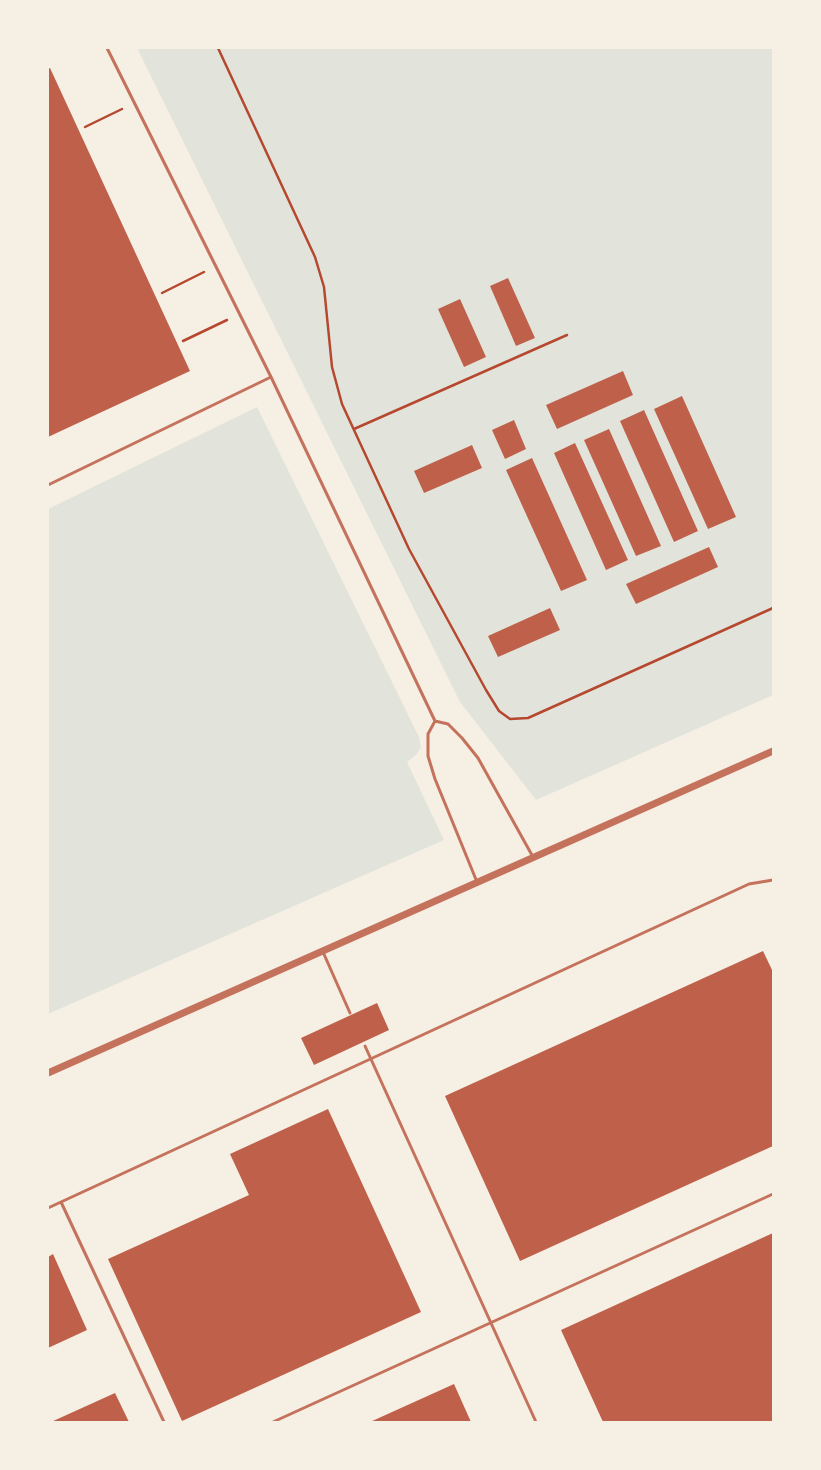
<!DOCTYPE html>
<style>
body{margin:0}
#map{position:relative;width:821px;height:1470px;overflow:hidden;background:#f6efe4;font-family:"Nunito Sans",sans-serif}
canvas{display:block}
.frame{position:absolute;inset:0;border:49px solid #f6efe4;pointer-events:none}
</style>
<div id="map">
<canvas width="821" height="1470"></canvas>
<div class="frame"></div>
</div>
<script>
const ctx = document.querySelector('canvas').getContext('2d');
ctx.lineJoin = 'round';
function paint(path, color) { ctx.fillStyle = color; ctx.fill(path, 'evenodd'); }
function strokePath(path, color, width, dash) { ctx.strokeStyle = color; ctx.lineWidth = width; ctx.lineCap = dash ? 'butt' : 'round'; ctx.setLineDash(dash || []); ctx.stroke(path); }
const green = new Path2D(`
 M137,48H773V695L536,800L460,702Z
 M257,407L419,737L421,747L416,755L407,762L444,840L48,1014V509Z`);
const building = new Path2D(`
 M50,68L190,371L48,437V69Z
 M508,278L535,338L516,346L490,286Z
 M460,299L486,357L464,367L438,309Z
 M623,371L633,395L557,429L546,405Z
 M682,396L736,517L708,529L654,409Z
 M644,410L698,531L674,542L620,421Z
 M514,420L526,449L505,459L492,430Z
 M609,429L661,546L636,556L584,440Z
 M575,443L628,560L606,570L554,453Z
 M472,445L482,468L424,493L414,471Z
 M532,458L587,580L561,591L506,470Z
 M709,547L718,567L636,604L626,584Z
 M550,608L560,630L498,657L488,636Z
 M763,951L773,972V1146L520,1261L445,1096Z
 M377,1003L389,1030L314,1065L301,1038Z
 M328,1109L421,1312L182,1421L108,1259L249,1195L230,1154Z
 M773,1233V1422H603L561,1330Z
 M53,1254L87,1330L48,1348V1257Z
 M454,1384L471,1422H370Z
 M115,1393L129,1422H51Z`);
const path = new Path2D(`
 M218,48L315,257L324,287L332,367L342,404L409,549L486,690L499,711L510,719L528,718L773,608
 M85,127L122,109
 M162,293L204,272
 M183,341L227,320
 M354,429L567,335`);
const service = new Path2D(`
 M107,48L271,377L435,721
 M48,485L271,377
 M477,882L435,779L428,756V734L435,721L448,724L462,738L478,758L533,857
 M323,952L350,1013
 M365,1046L536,1422
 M61,1202L164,1422
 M48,1208L749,884L773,880
 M273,1422L773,1194`);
const tertiary = new Path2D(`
 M48,1073L773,751`);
paint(green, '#e2e4dc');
paint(building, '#bf614a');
strokePath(path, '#b5482f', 2.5);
strokePath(service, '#c5725c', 3);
strokePath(tertiary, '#c5725c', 7);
</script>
